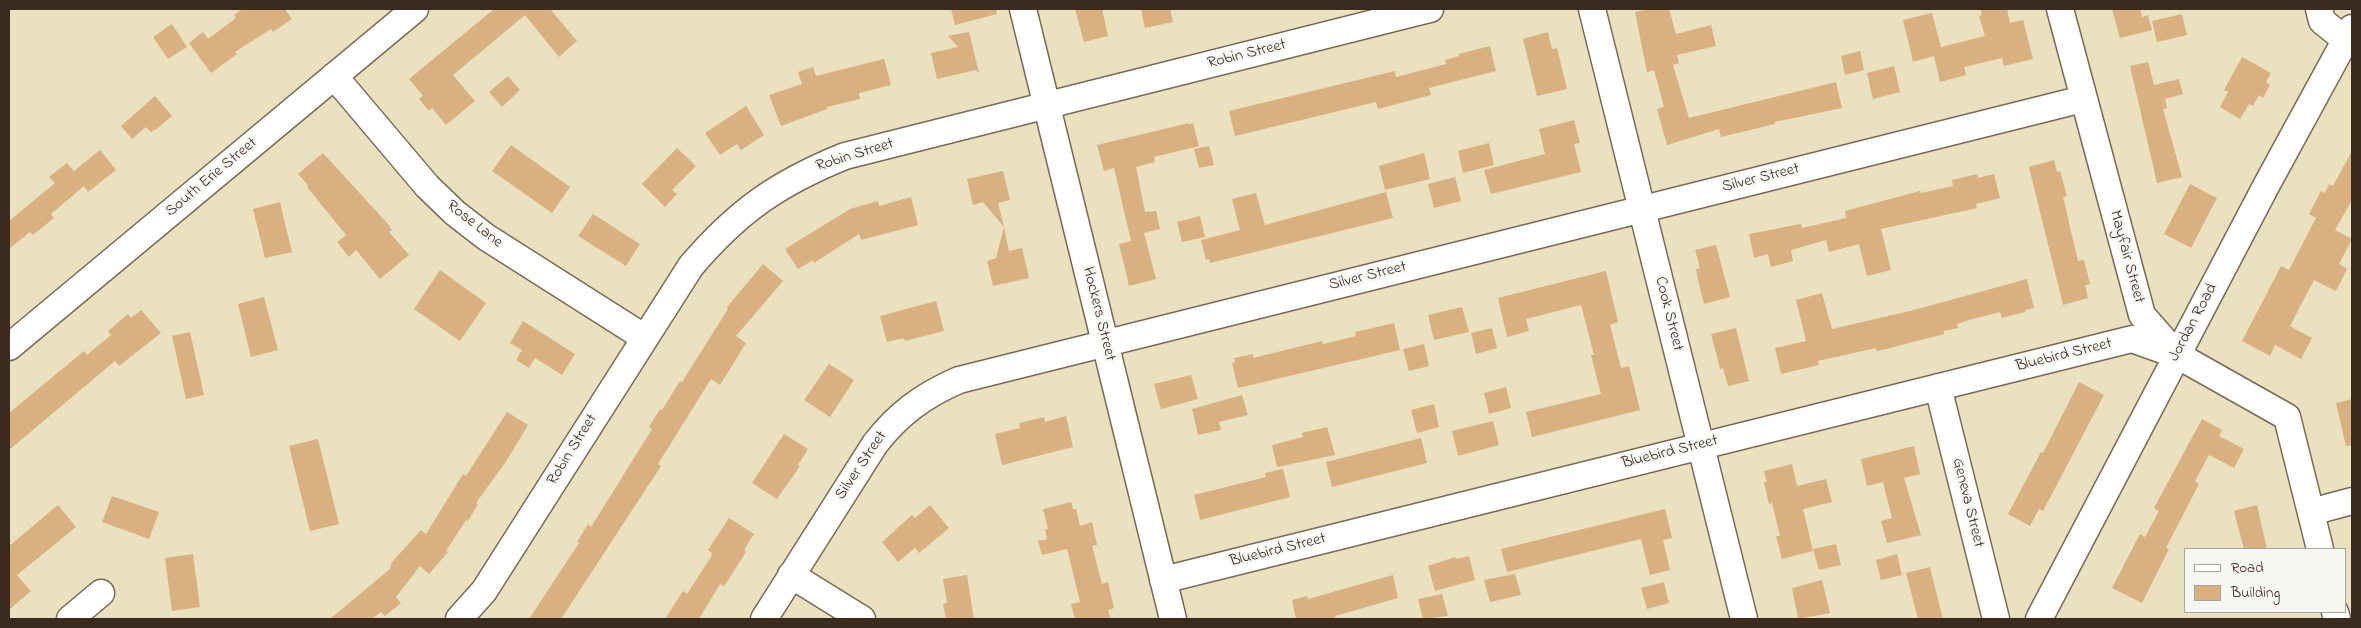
<!DOCTYPE html>
<style>
body{margin:0}
#map{position:relative;width:2361px;height:628px;overflow:hidden;background:#eae1bf;font-family:"Indie Flower",sans-serif}
canvas{display:block}
.frame{position:absolute;inset:0;border:10px solid #3b2a1e;pointer-events:none}
.legend{position:absolute;left:2184px;top:548px;width:162px;height:65px;box-sizing:border-box;background:#f6f6f2;border:1px solid #aba49d;margin:0;padding:6px 9px;list-style:none;font-size:15px;color:#3b2a1e}
.legend li{display:flex;align-items:center;gap:10px;height:25px}
.legend b{width:25px;border:1px solid #aba49d}
</style>
<div id="map">
<canvas width="2361" height="628"></canvas>
<div class="frame"></div>
<ul class="legend">
<li><b style="height:6px;background:#fff"></b>Road</li>
<li><b style="height:14px;background:#d9b181"></b>Building</li>
</ul>
</div>
<script>
const ctx = document.querySelector('canvas').getContext('2d');
ctx.lineJoin = 'round';
function paint(path, color) { ctx.fillStyle = color; ctx.fill(path, 'evenodd'); }
function strokePath(path, color, width, dash) { ctx.strokeStyle = color; ctx.lineWidth = width; ctx.lineCap = dash ? 'butt' : 'round'; ctx.setLineDash(dash || []); ctx.stroke(path); }
function drawText(font, color, halo, rows, align = 'center') {
  ctx.font = font + ' "Indie Flower",sans-serif'; ctx.lineWidth = 4.5; ctx.setLineDash([]); ctx.textBaseline = 'middle'; ctx.strokeStyle = halo; ctx.fillStyle = color; for (const [text, x, y, turn = 0] of rows) {
    ctx.save(); ctx.translate(x, y); ctx.rotate((+turn || 0) * Math.PI / 180); ctx.textAlign = isNaN(turn) ? turn : align; if (halo) ctx.strokeText(text, 0, 0); ctx.fillText(text, 0, 0); ctx.restore();
  }
}
const building = new Path2D(`
 M243,9H285L292,19L273,32L271,29L235,52L237,54L211,73L189,43L203,32L208,39L236,18L234,15Z
 M494,9H550L577,41L559,57L525,15L453,75L475,101L446,125L432,108L429,111L419,99L423,96L409,79Z
 M951,9H996L997,14L955,25Z
 M1075,9H1102L1108,36L1084,42Z
 M1141,9H1170L1173,22L1145,28Z
 M1649,9H1669L1676,34L1711,25L1716,46L1677,55L1679,63L1673,65L1689,118L1836,82L1842,108L1775,122V124L1721,137L1719,129L1667,145L1657,109L1664,107L1654,70L1647,72L1635,12Z
 M1980,9H2007L2010,23L2023,20L2033,59L2004,66L2002,58L1964,67L1966,75L1940,82L1934,56L1913,62L1903,20L1932,13L1941,47L1985,36L1979,16L1982,15Z
 M2112,9H2140L2142,17L2148,15L2152,30L2120,38Z
 M2182,14L2187,35L2157,42L2152,21Z
 M172,24L187,47L168,59L153,37Z
 M969,32L979,73L976,70L937,79L931,53L958,47L948,36Z
 M1548,32L1552,49L1557,48L1567,89L1537,96L1523,39Z
 M1490,46L1496,71L1429,88L1431,95L1378,109L1376,102L1235,136L1229,111L1395,71L1396,77L1446,64L1445,60L1459,56V54Z
 M1860,51L1864,70L1845,75L1841,56Z
 M2242,57L2271,73L2266,82L2270,85L2263,98L2259,95L2253,106L2249,104L2240,119L2220,107L2228,92L2224,90Z
 M884,59L891,85L859,93L860,99L827,107V109L781,126L769,95L802,84L798,72L813,67L816,76Z
 M2148,62L2154,85L2179,79L2183,94L2165,99L2167,108L2163,109L2182,177L2157,183L2130,66Z
 M1894,66L1900,92L1873,99L1867,73Z
 M508,76L520,90L502,107L489,92Z
 M155,96L172,116L158,128L151,132L146,127L132,139L121,126Z
 M746,106L764,135L741,150L737,144L720,155L705,133Z
 M1574,120L1580,143L1574,144L1581,172L1491,194L1484,170L1545,154L1539,129Z
 M1189,123V125L1193,123L1199,146L1154,157L1155,162L1136,167L1145,212L1156,211L1160,229L1144,233L1156,279L1129,286L1119,244L1131,241L1114,168L1104,171L1097,145Z
 M1489,143L1494,165L1463,173L1458,151Z
 M511,145L570,187L552,213L492,171Z
 M1209,146L1214,165L1199,168L1194,149Z
 M677,148L696,166L672,190L677,194L665,207L642,184Z
 M100,150L116,170L88,192L84,186L51,214L54,218L33,235L30,232L9,249V221L55,183L49,177L67,163L74,171Z
 M2352,151V200L2335,230L2352,239L2339,264L2347,269L2336,291L2314,280L2290,326L2312,338L2301,359L2275,345L2270,356L2242,341L2281,266L2289,270L2316,218L2309,214L2321,191L2325,193L2329,184L2333,186Z
 M323,153L388,224L392,230L389,232L409,255L380,279L356,250L349,257L337,242L346,235L307,187L308,185L298,174Z
 M1424,153L1430,179L1385,190L1379,166Z
 M2054,160L2057,172L2060,171L2067,196L2063,197L2078,261L2084,260L2090,284L2085,285L2088,298L2063,305L2029,167Z
 M1003,171L1010,200L998,203L1004,227L983,202L973,205L967,179Z
 M1977,174L1978,178L1994,174L2000,198L1976,204L1977,208L1881,229L1891,270L1867,276L1859,244L1829,252L1826,240L1791,250L1793,261L1771,267L1768,254L1754,258L1749,234L1801,224L1802,228L1846,218L1845,211L1920,191L1921,193L1953,186L1952,180Z
 M1455,177L1461,201L1434,208L1428,184Z
 M2190,184L2217,198L2191,248L2164,234Z
 M1386,192L1393,218L1210,263L1209,259L1206,260L1201,240L1240,230L1232,199L1256,193L1265,225Z
 M911,197L918,225L861,240L859,234L814,263L813,260L798,269L785,249L850,209L878,201L879,206Z
 M280,202L292,252L265,258L253,209Z
 M593,214L640,244L626,266L578,236Z
 M1200,216L1205,237L1182,242L1177,222Z
 M1004,227L1009,251L1022,248L1029,278L993,286L987,261L996,258Z
 M1716,245L1730,297L1704,304L1698,280L1696,269L1700,268L1695,250Z
 M763,264L783,281L736,336L746,343L720,385L711,379L658,464L661,466L561,619H529L579,543L577,542L588,524L591,527L652,429L649,427L660,409L662,410L680,381L682,382L728,309L727,307Z
 M440,270L486,303L460,341L414,309Z
 M1606,271L1618,322L1610,325L1621,368L1629,366L1640,410L1532,437L1526,412L1601,394L1591,355H1594L1581,305L1526,319L1529,331L1507,337L1498,298Z
 M2027,279L2034,308L2025,310V312L2002,318L2000,312L1969,320L1957,324L1958,328L1944,331V334L1886,349L1877,351L1876,348L1818,361L1819,365L1781,374L1775,348L1806,341L1796,300L1822,293L1832,329L1914,310Z
 M264,297L278,350L251,357L238,304Z
 M936,301L944,331L905,341L904,338L887,342L880,316Z
 M1462,307L1469,332L1434,340L1428,315Z
 M141,310L161,333L119,366L115,361L9,450V413L84,351L87,355L111,335L108,331L128,314L131,318Z
 M523,321L575,354L562,375L535,358L529,368L516,360L522,350L510,343Z
 M1394,323L1400,350L1238,388L1232,363L1235,362L1234,358L1253,354V358L1322,341L1323,344L1356,336L1355,332Z
 M1492,328L1497,348L1476,354L1471,333Z
 M1736,328L1749,381L1728,386L1723,368L1720,369L1711,334Z
 M190,332L204,395L186,399L172,336Z
 M1424,344L1429,366L1409,371L1403,349Z
 M829,364L854,380L830,417L804,400Z
 M1191,375L1198,399L1161,409L1154,384Z
 M2079,382L2104,395L2043,511L2039,509L2030,526L2008,514L2041,452L2043,453Z
 M1506,387L1511,408L1489,414L1484,393Z
 M1242,395L1248,415L1219,422L1221,430L1198,435L1192,409Z
 M2352,399V445L2346,446L2336,403Z
 M1434,404L1439,427L1417,433L1411,410Z
 M507,412L528,425L507,460L476,503L478,504L468,521L466,520L446,551L448,552L429,574L420,566L396,597L401,603L385,616L381,612L372,619H330L390,569L392,562L421,530L426,534L463,474L466,476Z
 M1066,416L1073,447L1002,465L995,434L1020,428L1019,423L1044,417L1045,422Z
 M2202,419L2222,430L2219,436L2244,449L2234,468L2209,455L2195,481L2199,484L2166,548L2169,549L2142,603L2112,588L2140,534L2145,537L2159,511L2154,508Z
 M1493,421L1499,445L1458,456L1452,431Z
 M1327,427L1335,455L1277,467L1272,445L1303,437L1302,433Z
 M784,434L808,449L798,465L800,466L777,499L752,483Z
 M1421,438L1427,463L1332,487L1326,462Z
 M318,439L339,524L310,531L289,446Z
 M1914,446L1920,474L1904,478L1921,535L1887,543L1881,521L1892,518L1883,482L1867,486L1861,459Z
 M1792,464L1797,486L1826,479L1832,502L1803,509L1813,551L1782,559L1776,536H1780L1772,503L1769,504L1764,482H1767L1764,471Z
 M1283,469L1290,497L1200,520L1194,495L1266,477L1265,473Z
 M112,496L159,512L149,539L102,522Z
 M1071,502L1073,509H1076L1080,526L1092,522L1097,545L1092,546L1102,584L1108,582L1114,608L1108,610L1111,619H1075L1071,604L1080,602L1067,549L1042,555L1038,541L1047,539L1045,529H1048L1043,509Z
 M58,505L76,527L17,575L31,591L9,610V546Z
 M930,505L949,528L919,553L915,548L898,562L882,542L912,515L915,518Z
 M2257,505L2267,549H2244L2234,511Z
 M1665,509L1672,538L1663,540L1670,570L1650,575L1641,539L1507,572L1501,549Z
 M729,518L754,534L744,550L746,552L727,582L724,586L720,584L699,619H665L683,591L687,594L711,557L712,553L708,550Z
 M1836,544L1841,565L1819,570L1813,549Z
 M193,554L200,607L172,611L165,558Z
 M1897,554L1902,575L1881,580L1876,560Z
 M1469,556L1475,580L1435,591L1428,566L1455,557L1456,559Z
 M1930,567L1943,619H1918L1906,573Z
 M1515,574L1521,595L1490,602L1484,580Z
 M967,575L974,619H946L943,604L947,603L943,579Z
 M1393,575L1398,598L1335,616L1336,619H1296L1292,600L1307,596L1308,599Z
 M1822,580L1830,613L1798,619L1792,588Z
 M1664,582L1669,603L1647,609L1641,588Z
 M1442,594L1448,616L1423,619L1418,599Z`);
const minor = new Path2D(`
 M1023,9L1173,619
 M1592,9L1744,619
 M2060,9L2142,315L2177,355L2287,417L2320,549
 M2319,9L2322,21L2352,45
 M334,76L427,186L455,213L486,237L645,338
 M9,347L415,9
 M1938,387L1996,619
 M2311,512L2352,501
 M791,575L862,619
 M1163,580L2132,339L2177,355
 M2335,612L2337,619
 M70,619L101,593
 M459,619L484,591L691,266C738,211 778,183 845,156L1430,9
 M764,619L875,444C898,414 924,395 959,380L2083,99
 M2039,619L2266,186L2352,28`);
const streetNames = [
 ["Robin Street",1247,55,-14],
 ["Robin Street",855,156,-17],
 ["South Erie Street",212,178,-40],
 ["Silver Street",1761,179,-14],
 ["Rose Lane",474,225,38],
 ["Mayfair Street",2126,257,75],
 ["Silver Street",1368,277,-14],
 ["Hockers Street",1098,314,76],
 ["Cook Street",1668,314,76],
 ["Jordan Road",2194,323,-62],
 ["Bluebird Street",2064,356,-14],
 ["Robin Street",573,450,-58],
 ["Bluebird Street",1670,453,-14],
 ["Silver Street",862,466,-56],
 ["Geneva Street",1967,503,76],
 ["Bluebird Street",1278,551,-14]
];
paint(building, '#d9b181');
strokePath(minor, '#786a56', 29);
strokePath(minor, '#fff', 26);
drawText('16px', '#3b2a1e', '#f6f6f2', streetNames);
</script>
